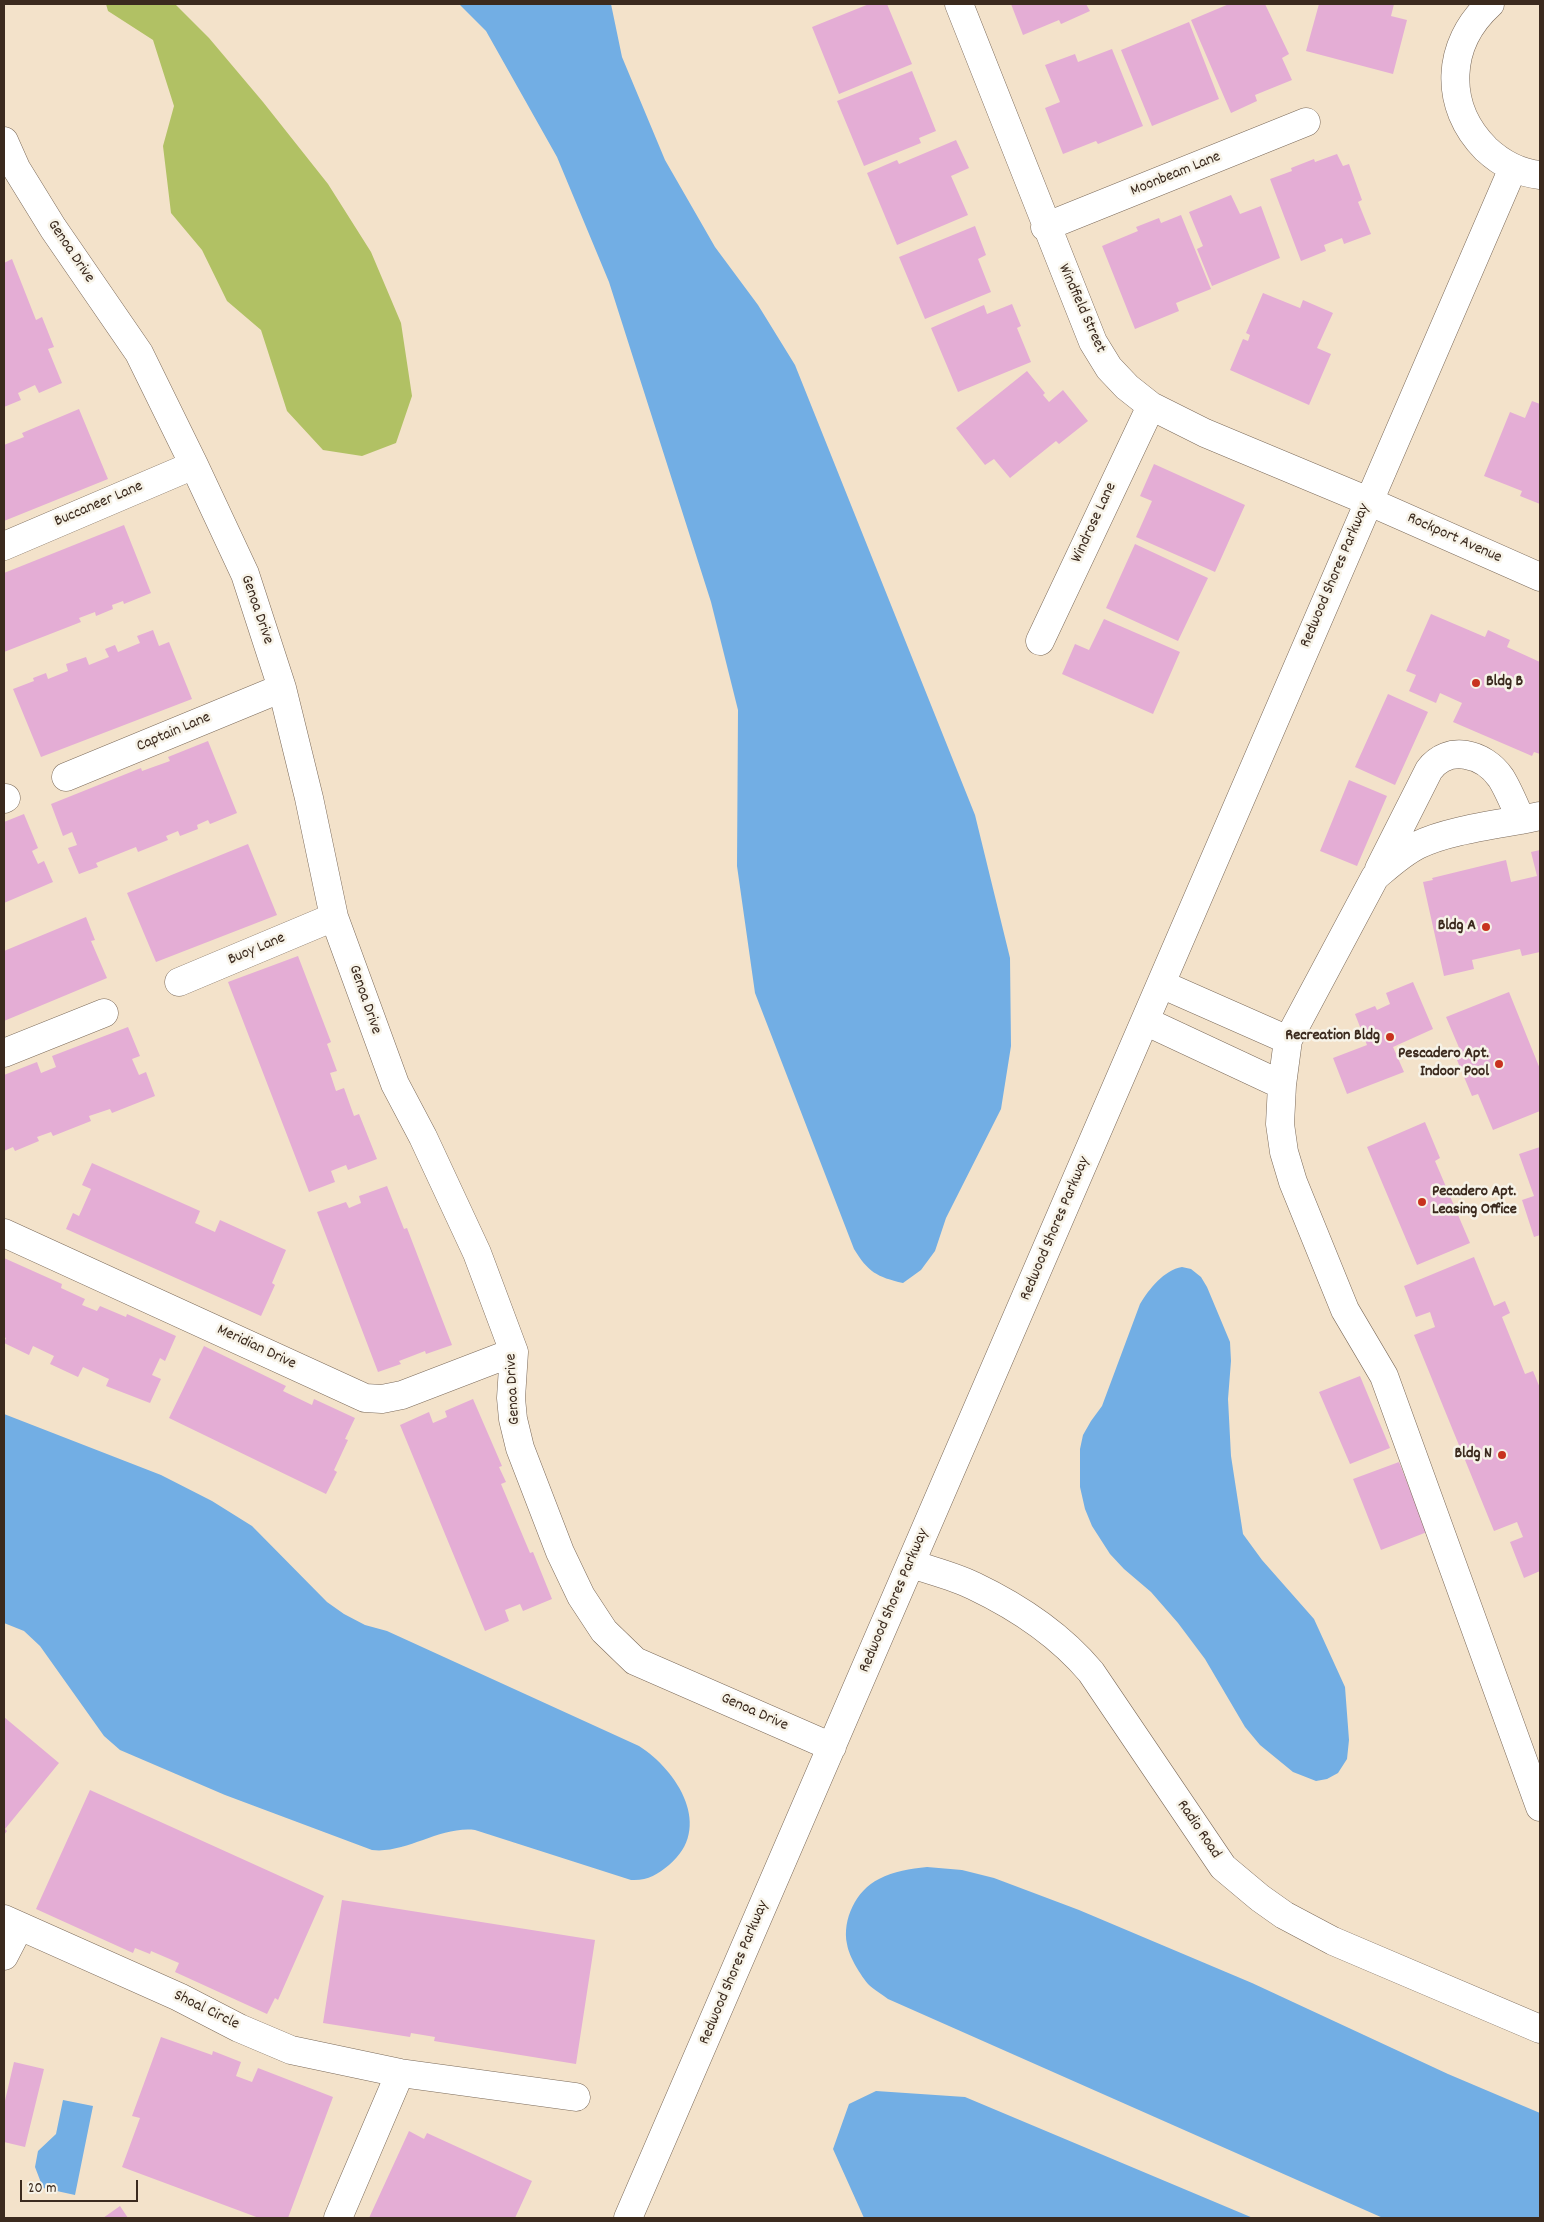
<!DOCTYPE html>
<style>
body{margin:0}
#map{position:relative;width:1544px;height:2222px;overflow:hidden;background:#f3e2ca;font-family:Dekko,sans-serif}
canvas{display:block}
.frame{position:absolute;inset:0;border:5px solid #3b2a1e;pointer-events:none}
.scale{position:absolute;left:20px;top:2180px;width:118px;height:22px;box-sizing:border-box;border:2px solid #3b2a1e;border-top:0;padding-left:6px;font-size:15px;line-height:18px;white-space:nowrap;color:#3b2a1e;-webkit-text-stroke:4px #f7f3e8;paint-order:stroke}
</style>
<div id="map">
<canvas width="1544" height="2222"></canvas>
<div class="frame"></div>
<div class="scale">20 m</div>
</div>
<script>
const ctx = document.querySelector('canvas').getContext('2d');
ctx.lineJoin = 'round';
function paint(path, color) { ctx.fillStyle = color; ctx.fill(path, 'evenodd'); }
function strokePath(path, color, width, dash) { ctx.strokeStyle = color; ctx.lineWidth = width; ctx.lineCap = dash ? 'butt' : 'round'; ctx.setLineDash(dash || []); ctx.stroke(path); }
function drawText(font, color, halo, rows, align = 'center') {
  ctx.font = font + ' Dekko,sans-serif'; ctx.lineWidth = 5; ctx.setLineDash([]); ctx.textBaseline = 'middle'; ctx.strokeStyle = halo; ctx.fillStyle = color; for (const [text, x, y, turn = 0] of rows) {
    ctx.save(); ctx.translate(x, y); ctx.rotate((+turn || 0) * Math.PI / 180); ctx.textAlign = isNaN(turn) ? turn : align; if (halo) ctx.strokeText(text, 0, 0); ctx.fillText(text, 0, 0); ctx.restore();
  }
}
const green = new Path2D(`
 M106,4H175L209,38L263,102L328,184L371,252L401,323L412,396L396,443L362,456L323,450L287,411L261,330L227,301L202,250L171,213L163,146L174,106L153,40L108,11Z`);
const water = new Path2D(`
 M459,4H611L622,57L665,160L715,247L758,305L795,365L975,815L1010,958L1011,1046L1001,1109L946,1218L935,1251L921,1270L903,1283C877,1277 868,1272 854,1249L755,993L737,866L738,710L711,602L609,282L557,157L486,31Z
 M1182,1267L1191,1269L1201,1277L1207,1287L1230,1342L1231,1361L1228,1399L1231,1456L1243,1534L1262,1560L1314,1619L1345,1687L1349,1740L1347,1759L1338,1773L1327,1779L1316,1781L1293,1772L1260,1745L1245,1727L1205,1659L1178,1623L1151,1592L1124,1569L1110,1554L1092,1526L1085,1509L1080,1487V1449L1083,1435L1091,1421L1102,1406L1140,1304C1149,1289 1164,1270 1182,1267Z
 M4,1414L161,1475L212,1501L252,1526L327,1602L344,1614L365,1625L387,1631L639,1746C678,1771 714,1828 669,1865C657,1875 647,1881 631,1880L475,1830C439,1826 407,1854 372,1850L225,1795L120,1750L104,1736L40,1646L24,1631L4,1623Z
 M927,1867L962,1870L994,1878L1079,1910L1252,1983L1448,2074L1540,2113V2218H1383L888,1999C882,1994 874,1990 869,1985C861,1976 849,1957 847,1944C842,1920 856,1890 879,1879C894,1871 910,1869 927,1867Z
 M876,2091L965,2097L1253,2218H864L833,2149L849,2104Z
 M63,2100L93,2106L75,2195L43,2188L35,2167L38,2151L56,2134Z`);
const building = new Path2D(`
 M869,4H887L912,64L839,94L812,27Z
 M1011,4H1086L1090,11L1061,24L1059,20L1023,35Z
 M1229,4H1265L1289,54L1282,58L1292,80L1255,95L1257,101L1231,113L1191,20Z
 M1319,4H1394L1391,16L1407,20L1393,74L1306,51Z
 M1189,22L1219,99L1152,126L1121,50Z
 M1112,49L1143,126L1098,144L1096,141L1063,154L1045,108L1060,102L1045,65L1075,54L1078,62Z
 M912,71L936,131L919,138L921,143L864,166L837,101Z
 M956,140L969,168L951,176L968,215L897,245L867,173L897,160L899,164Z
 M1337,154L1343,166L1349,164L1362,200L1358,202L1371,234L1344,244L1342,238L1324,245L1326,251L1301,261L1270,179L1292,171L1291,168L1314,159L1315,162Z
 M1231,195L1240,214L1261,206L1280,258L1212,286L1197,249L1203,246L1189,212Z
 M1181,215L1211,289L1176,303L1179,311L1135,329L1102,246L1138,231L1136,227L1159,218L1161,223Z
 M975,226L986,255L978,259L991,292L925,319L899,257Z
 M12,259L36,320L42,317L54,347L48,349L62,383L39,393L35,385L18,393L21,400L4,407V263Z
 M1263,293L1300,308L1303,300L1333,313L1317,348L1331,354L1309,405L1230,370L1243,339L1248,341L1250,335L1246,333Z
 M1012,304L1021,326L1017,328L1031,362L958,392L931,328L984,305L987,314Z
 M1027,371L1045,393L1043,395L1049,402L1063,390L1088,421L1059,444L1056,441L1010,478L994,459L985,465L956,428Z
 M1532,401L1540,404V504L1520,496L1522,491L1484,476L1510,412L1525,418Z
 M79,409L108,479L4,521V445L24,437L22,433Z
 M1154,464L1245,505L1215,572L1136,537L1152,501L1140,496Z
 M124,525L151,593L124,604L123,601L112,605L113,609L96,616L95,612L79,618L81,622L4,652V573Z
 M1135,544L1208,578L1178,641L1106,608Z
 M1431,614L1485,637L1488,630L1510,640L1507,647L1540,662V754L1534,752L1532,756L1453,722L1462,703L1440,693L1436,703L1409,691L1416,675L1406,671Z
 M1104,619L1180,652L1153,714L1062,674L1075,644L1089,650Z
 M153,630L159,646L169,642L192,699L41,757L13,689L34,681L33,678L46,673L48,679L68,671L66,664L86,657L89,665L109,657L105,649L115,645L118,652L140,643L137,636Z
 M1388,694L1428,712L1395,785L1355,767Z
 M208,741L237,813L210,824L208,820L197,825L198,829L180,836L178,831L166,836L168,840L138,852L136,847L96,863L98,867L79,874L68,848L77,845L72,832L63,836L51,804L141,768L142,771L170,761L168,757Z
 M1349,780L1387,796L1357,866L1320,851Z
 M24,814L38,848L32,851L38,864L44,861L53,882L4,903V822Z
 M248,844L277,915L156,962L127,893Z
 M1540,850V952L1522,956L1520,949L1472,960L1474,969L1444,976L1423,882L1433,880L1432,878L1506,860L1511,882L1537,876L1531,852Z
 M86,917L95,940L91,941L107,978L4,1021V951Z
 M298,956L331,1042L327,1044L337,1071L330,1073L336,1091L344,1088L354,1116L359,1114L377,1159L348,1170L346,1165L331,1171L335,1182L309,1192L228,982Z
 M1413,982L1433,1029L1393,1047L1404,1072L1347,1094L1333,1058L1367,1045L1355,1014L1375,1006L1377,1010L1390,1004L1386,993Z
 M1509,992L1540,1069V1111L1493,1130L1478,1094L1472,1096L1457,1060L1463,1057L1446,1017Z
 M128,1027L140,1056L132,1059L139,1075L146,1072L155,1096L112,1113L110,1109L89,1116L91,1121L53,1136L51,1132L37,1137L39,1141L15,1151L13,1147L4,1151V1075L37,1062L41,1073L56,1067L52,1056Z
 M1425,1122L1440,1158L1435,1161L1470,1243L1417,1265L1367,1147Z
 M1540,1147V1235L1534,1237L1522,1200L1534,1196L1519,1154Z
 M92,1163L200,1211L195,1223L215,1232L220,1220L286,1250L272,1283L275,1285L261,1316L66,1229L73,1213L79,1216L91,1189L82,1185Z
 M387,1186L404,1229L407,1228L452,1345L426,1354L425,1351L399,1361L401,1364L378,1372L317,1212L346,1202L349,1208L361,1203L359,1196Z
 M1474,1257L1494,1306L1505,1301L1510,1313L1502,1317L1525,1374L1533,1371L1540,1388V1571L1524,1578L1510,1542L1523,1537L1517,1522L1494,1531L1414,1335L1435,1327L1430,1312L1416,1317L1404,1286Z
 M4,1258L62,1284L61,1288L85,1299L82,1305L97,1311L100,1306L126,1317L127,1314L176,1336L165,1361L160,1358L152,1375L161,1379L150,1403L106,1386L109,1379L83,1367L78,1377L50,1364L54,1356L33,1346L29,1355L4,1343L6,1338L4,1337Z
 M204,1346L286,1386L283,1391L312,1405L314,1399L355,1418L345,1439L348,1440L334,1470L337,1472L326,1494L169,1418Z
 M1360,1376L1390,1448L1350,1464L1319,1392Z
 M473,1399L502,1466L499,1467L506,1482L501,1484L530,1553L533,1552L552,1599L523,1611L520,1604L505,1610L509,1621L485,1631L400,1425L429,1412L433,1423L447,1417L445,1411Z
 M1399,1462L1427,1532L1381,1550L1353,1479Z
 M4,1717L59,1763L5,1829L7,1831L4,1835Z
 M90,1790L324,1896L278,2000L275,1998L267,2014L175,1972L179,1963L151,1951L150,1954L135,1948L133,1953L36,1909Z
 M342,1900L595,1940L576,2064L434,2041L435,2037L411,2033L410,2037L323,2023Z
 M161,2037L212,2055L213,2051L241,2062L236,2076L252,2082L258,2068L333,2097L288,2218H259L122,2167L140,2118L132,2116Z
 M14,2062L44,2069L25,2147L4,2142V2105Z
 M409,2131L424,2139L427,2133L532,2181L515,2218H369Z
 M120,2206L128,2218H103Z`);
const minor = new Path2D(`
 M959,4L1093,342L1109,368L1127,387L1151,406L1205,433L1368,501L1540,577
 M1490,4C1446,44 1443,106 1486,149C1501,163 1520,173 1540,175
 M4,141L16,168L53,228L139,353L194,465L245,574L282,688L309,798L334,917L395,1084L423,1137L477,1253L514,1352L511,1398L513,1419L520,1448L560,1552L581,1596L604,1631L635,1661L832,1747
 M1045,227L1306,122
 M4,546L194,465
 M1040,641L1151,406
 M66,777L282,688
 M4,799L6,798
 M1540,816C1504,824 1450,829 1418,845C1402,853 1388,866 1375,877L1288,1040L1282,1085L1280,1124L1284,1152L1293,1182L1345,1310L1384,1376L1540,1807
 M1379,869L1429,770C1448,744 1484,753 1501,778C1509,791 1515,806 1521,820
 M179,982L334,917
 M1161,984L1288,1040
 M1145,1021L1282,1085
 M4,1053L104,1013
 M4,1233L365,1398L382,1399L402,1395L514,1352
 M912,1564C932,1571 954,1576 974,1586C1018,1607 1059,1634 1091,1672L1223,1867L1260,1898L1284,1915L1333,1941L1540,2029
 M4,1919L179,1997L239,2028L291,2050L400,2073L576,2097
 M4,1956L19,1927
 M338,2218L400,2073
 M628,2218L1513,168`);
const markers = [
 [1476,683,5,"#c8321e"],
 [1486,927,5,"#c8321e"],
 [1390,1037,5,"#c8321e"],
 [1499,1064,5,"#c8321e"],
 [1422,1202,5,"#c8321e"],
 [1502,1455,5,"#c8321e"]
];
const streetNames = [
 ["Moonbeam Lane",1176,175,-22],
 ["Genoa Drive",70,252,56],
 ["Windfield Street",1081,309,66],
 ["Buccaneer Lane",99,505,-23],
 ["Windrose Lane",1095,523,-65],
 ["Rockport Avenue",1454,539,24],
 ["Redwood Shores Parkway",1336,576,-67],
 ["Genoa Drive",256,610,71],
 ["Captain Lane",174,733,-23],
 ["Buoy Lane",257,950,-23],
 ["Genoa Drive",364,1000,71],
 ["Redwood Shores Parkway",1056,1229,-67],
 ["Meridian Drive",256,1348,25],
 ["Genoa Drive",514,1389,-93],
 ["Redwood Shores Parkway",895,1601,-67],
 ["Genoa Drive",754,1713,24],
 ["Radio Road",1198,1830,56],
 ["Redwood Shores Parkway",735,1973,-67],
 ["Shoal Circle",206,2011,26]
];
const poiNames = [
 ["Bldg B",1486,683,"left"],
 ["Bldg A",1476,927],
 ["Recreation Bldg",1380,1037],
 ["Pescadero Apt.",1489,1055],
 ["Indoor Pool",1489,1073],
 ["Pecadero Apt.",1432,1193,"left"],
 ["Leasing Office",1432,1211,"left"],
 ["Bldg N",1492,1455]
];
paint(green, '#b1c164');
paint(water, '#72aee4');
paint(building, '#e4add5');
strokePath(minor, '#7b6a5a', 29);
strokePath(minor, '#fff', 28);
for (const [x, y, r, color] of markers) { const dot = new Path2D(); dot.arc(x, y, r, 0, 2 * Math.PI); ctx.fillStyle = color; ctx.fill(dot); strokePath(dot, '#f7f3e8', 2); }
drawText('16px', '#3b2a1e', '#f7f3e8', streetNames);
drawText('bold 16px', '#3b2a1e', '#f7f3e8', poiNames, 'right');
</script>
